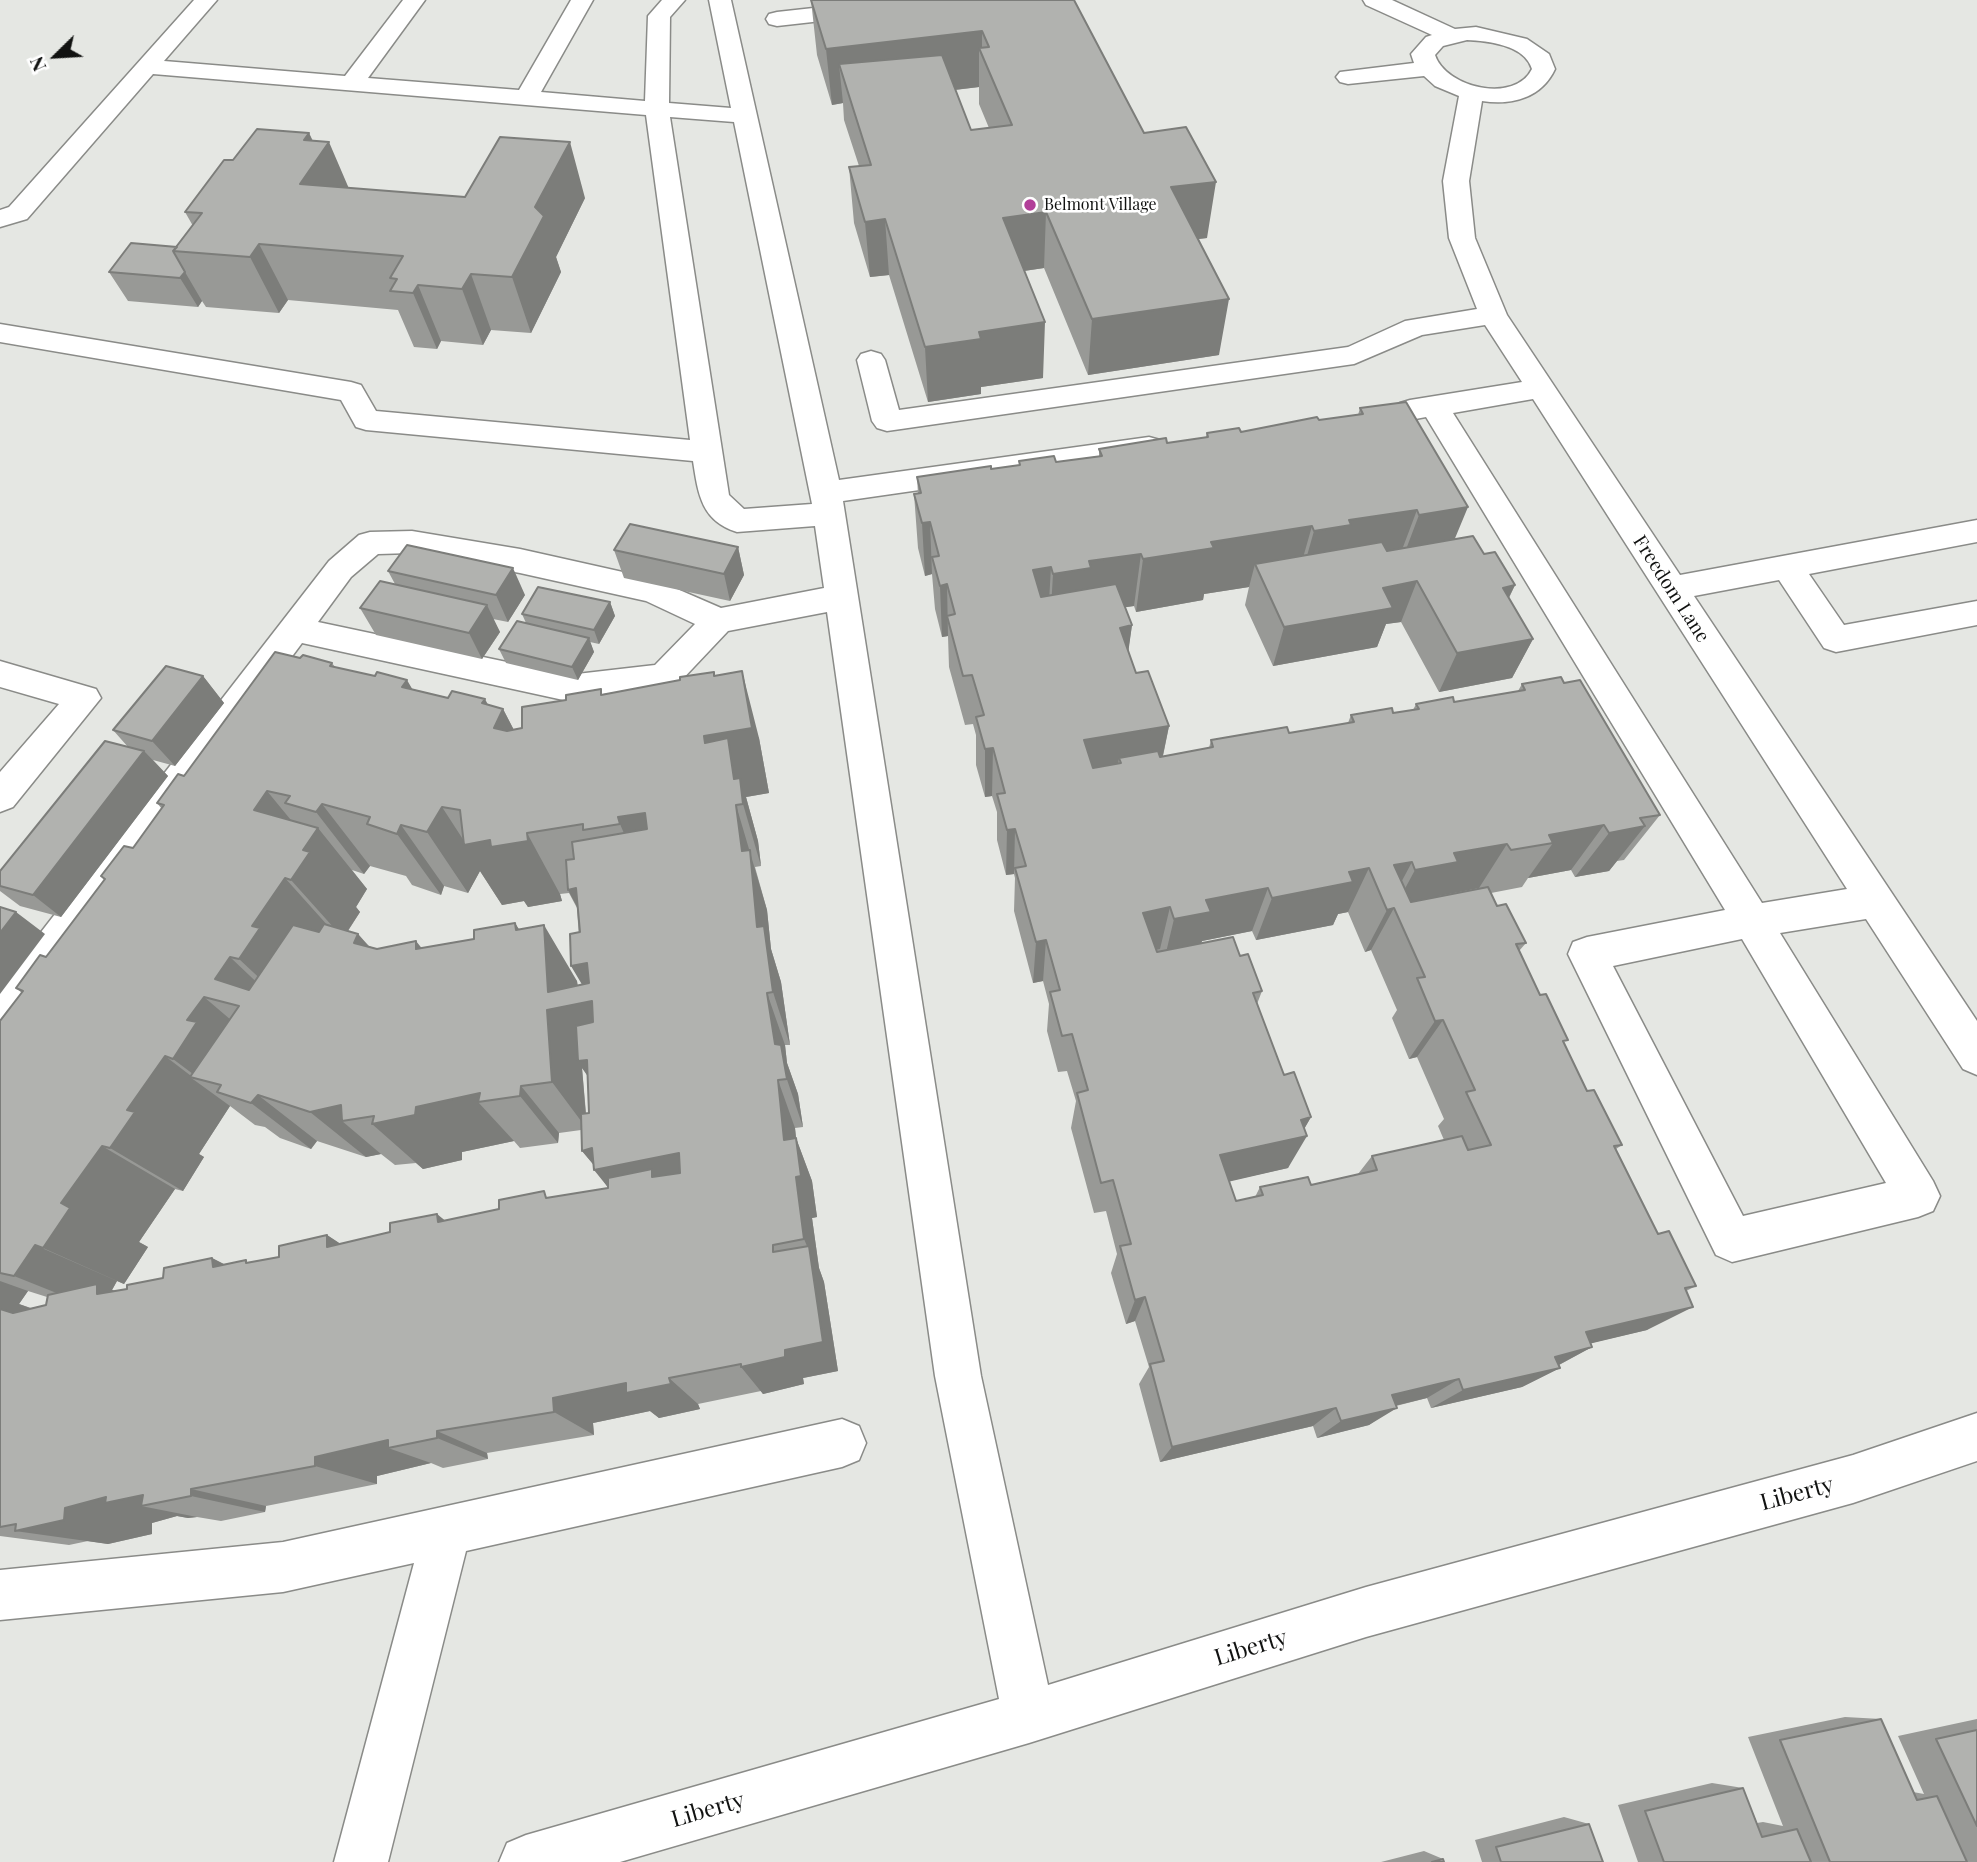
<!DOCTYPE html>
<style>
body{margin:0}
#map{position:relative;width:1977px;height:1862px;overflow:hidden;background:#e5e7e3;font-family:"Playfair Display",serif}
canvas{display:block}
.north{position:absolute;left:21px;top:21px;width:70px;height:70px;-webkit-text-stroke:5px #fff;paint-order:stroke;rotate:246deg;font-size:19px;font-weight:700;line-height:28px;text-align:center;color:#111211}
.north::after{content:'';display:block;margin:auto;width:24px;height:32px;background:#111211;clip-path:polygon(50% 0,100% 100%,50% 72%,0 100%)}
</style>
<div id="map">
<canvas width="1977" height="1862"></canvas>
<div class="north">N</div>
</div>
<script>
const ctx = document.querySelector('canvas').getContext('2d');
ctx.lineJoin = 'round';
function strokePath(path, color, width, dash) { ctx.strokeStyle = color; ctx.lineWidth = width; ctx.lineCap = dash ? 'butt' : 'round'; ctx.setLineDash(dash || []); ctx.stroke(path); }
function paint(path, color) { ctx.fillStyle = color; ctx.fill(path, 'evenodd'); }
function drawText(font, color, halo, rows, align = 'center') {
  ctx.font = font + ' "Playfair Display",serif'; ctx.lineWidth = 5; ctx.setLineDash([]); ctx.textBaseline = 'middle'; ctx.strokeStyle = halo; ctx.fillStyle = color; for (const [text, x, y, turn = 0] of rows) {
    ctx.save(); ctx.translate(x, y); ctx.rotate((+turn || 0) * Math.PI / 180); ctx.textAlign = isNaN(turn) ? turn : align; if (halo) ctx.strokeText(text, 0, 0); ctx.fillText(text, 0, 0); ctx.restore();
  }
}
const minor = new Path2D(`
 M194,0H217L164,61L345,76L403,0H425L368,78L519,90L571,0H593L541,92L645,101L648,16L662,0H685L670,17L669,103L731,108L709,0H731L839,480L1149,437L1160,440L1164,447L1160,454L1149,457L843,501L981,1376L1048,1685L1366,1587L1853,1455L1977,1413V1461L1853,1503L1366,1637L1029,1743L620,1862H499L507,1843L526,1835L999,1699L935,1376L827,612L728,631L676,686L664,690L568,701L302,643L14,1029L0,1034V985L329,561L359,535L370,532L412,531L520,549L654,579L721,608L824,588L815,526L737,532C701,521 698,493 693,461L366,430L356,427L341,400L0,342V324L351,382L361,385L376,411L690,440L646,115L153,74L27,219L0,227V210L9,207ZM670,117L734,122L812,504L744,509L729,495ZM412,553L520,573L646,601L695,624L655,665L568,675L318,622L351,577L378,554Z
 M886,0H957L954,5L946,7L777,26L769,24L766,19L769,14L777,12Z
 M1363,0H1392L1455,29L1476,27L1527,39L1549,54L1555,69C1542,97 1513,106 1482,101L1469,181L1475,238L1507,315L1680,575L1977,520V542L1809,574L1844,625L1977,601V625L1836,652L1824,648L1779,580L1694,596L1977,1021V1075L1963,1069L1866,919L1780,933L1933,1181L1940,1196L1933,1211L1918,1217L1732,1262L1716,1255L1568,954L1573,942L1587,937L1725,910L1426,417L1410,420L1400,417L1395,410L1400,403L1410,400L1522,382L1485,325L1422,335L1354,364L887,431L877,428L872,421L857,360L861,354L871,351L881,354L885,360L899,410L1348,347L1405,321L1477,309L1449,238L1443,181L1459,96L1435,86L1424,76L1348,84L1340,82L1336,77L1340,72L1414,63L1411,54L1426,37L1432,35L1366,5ZM1467,40C1488,41 1525,45 1532,69C1515,104 1446,88 1435,55L1443,46ZM1533,399L1847,889L1762,903L1453,413ZM1742,939L1886,1183L1743,1216L1613,966Z
 M0,661L96,689L101,698L13,807L0,812V772L59,704L0,687Z
 M842,1419L859,1426L866,1443L859,1460L842,1467L466,1551L388,1862H334L414,1563L283,1592L0,1620V1570L283,1542Z`);
const wall = new Path2D(`
 M811,0H1074L1144,133L1207,238L1198,239L1219,355L1088,375L1044,268L1024,271L1043,378L981,387V394L928,402L889,275L870,277L854,223L849,167L859,166L844,120L843,103L832,105L817,55ZM979,87V104L989,128L971,130L955,90Z
 M309,133L313,141L349,188L465,197L585,198L556,257L561,272L531,333L491,330L483,345L441,341L437,349L414,347L398,310L288,300L279,313L206,307L202,301L198,307L128,301L109,272L177,247L193,226L185,212L233,160Z
 M1360,408L1454,539L1484,554L1515,585L1509,598L1533,639L1512,678L1439,692L1401,622L1386,624L1377,647L1273,666L1245,605L1249,587L1204,594L1203,600L1136,612L1134,606L1125,607L1132,625L1128,651L1136,673L1169,726L1163,756L1209,748L1211,740L1289,733L1348,723L1351,715L1393,713L1413,710L1416,704L1454,702L1518,691L1522,684L1564,683L1660,815L1624,860L1617,861L1609,871L1575,877L1571,870L1528,878L1522,887L1491,893L1497,906L1526,943L1519,951L1587,1091L1622,1145L1616,1149L1658,1234L1696,1286L1686,1291L1647,1330L1591,1343L1592,1347L1559,1365L1560,1368L1522,1387L1431,1408L1427,1398L1396,1406L1369,1425L1317,1438L1313,1426L1160,1462L1139,1384L1149,1367L1135,1321L1126,1324L1111,1273L1117,1254L1106,1211L1094,1213L1071,1128L1076,1101L1067,1071L1058,1072L1047,1031L1049,1004L1043,981L1033,983L1014,911L1015,878L1014,874L1006,875L997,840V812L992,796L985,797L976,765V735L973,724L965,725L949,667L948,636L942,637L935,609L932,574L925,576L918,548L914,494H918L917,477L991,469L1019,465V461L1056,462L1099,456V449L1167,443L1206,437L1207,433L1241,432L1358,415ZM1479,888L1480,889L1438,897L1439,896ZM1348,912L1365,952L1371,950L1397,1010L1392,1018L1409,1059L1417,1057L1444,1119L1438,1126L1444,1140L1372,1156L1358,1174L1311,1185L1260,1187L1255,1197L1236,1201L1229,1181L1288,1168L1304,1129L1311,1117L1284,1075L1257,1004L1262,991L1240,956L1201,943L1202,941L1252,931L1256,940L1333,925L1338,914Z
 M738,547L744,575L730,601L624,578L614,550Z
 M388,571L525,595L508,622L493,619L500,632L482,659L376,635L360,608L395,584Z
 M610,602L615,616L599,644L590,642L594,652L578,680L506,663L499,649L526,623L522,614Z
 M300,658L332,663L335,667L412,689L448,698L488,705L503,709L514,730L522,728L603,694L715,676L759,738L769,793L746,797L758,841L761,866L755,867L767,910L771,949L781,982L790,1045H785L787,1063L798,1094L803,1127L795,1128L796,1138L812,1181L817,1217L812,1218L819,1268L824,1282L838,1371L803,1378L804,1384L763,1394L761,1391L698,1404L700,1409L659,1418L650,1411L593,1423L594,1435L487,1453L488,1459L443,1468L431,1463L377,1476V1484L266,1506L265,1512L221,1521L197,1517L188,1518L177,1516L152,1523V1534L108,1544L88,1541L69,1545L0,1536V1021L22,993L16,988L46,957L104,880L101,876L133,848L162,809L157,803ZM370,866L406,876L412,885L441,895L444,886L468,893L480,871L502,905L524,901L528,907L562,901L560,894L569,893L577,908L582,985L578,986L577,981L519,930L515,923L474,939L422,948L377,949L369,946L358,934L348,931L360,912L356,907L367,889L352,870L364,874ZM582,1068L588,1075L589,1113H586ZM230,1106L255,1125L265,1127L280,1138L311,1149L317,1141L366,1157L381,1154L395,1165L416,1163L423,1169L462,1160V1152L514,1141L520,1148L558,1143L559,1133L581,1130L582,1151L594,1165L608,1188L551,1198L340,1244L327,1235L279,1257L251,1263L224,1264L212,1258L163,1278L127,1289L115,1291L112,1290L117,1281L124,1284L148,1247L139,1242L175,1189L183,1191L204,1157L199,1154ZM28,1291L47,1297L46,1305L31,1308L19,1304Z
 M203,676L224,703L175,766L153,760L168,776L61,917L20,906L0,891V871L128,747L113,730Z
 M1845,1717L1881,1719L1913,1792L1924,1794L1898,1736L1977,1719V1862H1638L1618,1805L1712,1783L1743,1788L1757,1823L1763,1822L1783,1826L1748,1737Z
 M1564,1817L1589,1824L1603,1862H1482L1475,1840Z
 M1424,1851L1443,1859L1444,1862H1381Z`);
const shadedWall = new Path2D(`
 M982,31V56L979,48V87L851,102L839,64L843,103L832,105L826,49Z
 M309,133L319,156L329,142L353,198L300,184L304,140Z
 M570,142L585,198L556,257L561,272L531,333L512,277L535,207Z
 M1216,182L1207,238L1164,243L1171,187Z
 M1046,212L1044,268L1003,274V218Z
 M885,219L889,275L870,277L865,222Z
 M259,244L288,300L279,313L250,257Z
 M185,272L202,301L198,307L180,278Z
 M471,274L491,330L483,345L462,289Z
 M418,285L441,341L437,349L413,293Z
 M1229,299L1219,355L1088,375L1092,319Z
 M1045,322L1043,378L981,387V394L928,402L925,347L979,332Z
 M1468,507L1446,560L1399,568L1419,515Z
 M1417,510L1397,563L1299,584L1314,531L1349,520Z
 M930,522L932,574L925,576L922,523Z
 M1312,526L1297,579L1255,564L1249,587L1204,594L1203,600L1136,612L1143,559L1211,542Z
 M738,547L744,575L730,601L724,574Z
 M1141,554L1134,606L1087,613L1050,626L1053,574L1089,561Z
 M1051,567L1048,619L1033,570Z
 M513,568L525,595L508,622L496,595Z
 M1417,581L1401,622L1386,624L1377,647L1273,666L1284,627L1383,588Z
 M947,584L948,636L942,637L940,586Z
 M1515,585L1495,625L1503,588Z
 M610,602L615,616L599,644L594,630Z
 M487,605L500,632L482,659L469,633Z
 M1132,625L1125,676L1120,628Z
 M589,638L594,652L578,680L572,667Z
 M1533,639L1512,678L1439,692L1457,653Z
 M742,671L759,738L769,793L746,797L758,841L761,866L743,804L705,743L704,736L714,672L731,731Z
 M203,676L224,703L175,766L152,741Z
 M407,680L446,747L402,687Z
 M485,699L497,722L503,709L537,775L529,793L482,703Z
 M1169,726L1159,774L1121,763L1119,758L1115,782L1079,788L1084,740Z
 M993,748L992,796L985,797V749Z
 M144,751L168,776L61,917L33,895Z
 M267,791L309,842L318,828L367,889L356,907L360,912L343,938L291,880L254,810Z
 M322,804L370,866L364,874L316,812Z
 M736,805L767,910L771,949L781,982L790,1045L773,992L757,927L742,851Z
 M442,807L466,844L527,833L560,894L562,901L528,907L524,901L502,905L480,871L468,893L427,832Z
 M645,813L670,874L646,885L620,824L618,817Z
 M401,825L444,886L441,895L397,834Z
 M1604,825L1571,870L1528,878L1553,843L1549,835Z
 M1645,826L1609,871L1575,877L1609,833Z
 M1015,829L1014,874L1006,875L1007,830Z
 M1507,844L1479,888L1439,896L1433,906L1394,909L1415,870L1454,853Z
 M1412,862L1389,905L1394,865Z
 M1369,868L1348,912L1338,914L1333,925L1256,940L1272,898L1349,872Z
 M285,878L338,937L297,1013L239,959L252,926Z
 M576,888L599,948L568,890Z
 M1268,888L1252,931L1202,941L1198,954L1164,961L1174,919L1206,900Z
 M1170,907L1160,949L1135,954L1143,913Z
 M1394,908L1371,950L1365,952L1387,910Z
 M16,912L45,934L0,994V933Z
 M515,923L547,973L544,925L577,981L579,1004L592,1001L611,1110L582,1068L587,1129L552,1082L547,1010L548,992L516,930Z
 M358,934L406,990L354,943Z
 M1046,940L1043,981L1033,983L1036,942Z
 M416,941L460,996L416,949Z
 M230,957L288,1012L215,979Z
 M587,963L603,1020L571,966Z
 M767,993L785,1045L787,1063L798,1094L803,1127L775,1044Z
 M204,997L265,1049L221,1085L201,1080L173,1059L187,1020Z
 M1443,1020L1417,1057L1409,1059L1435,1021Z
 M165,1056L195,1079L190,1077L230,1106L199,1154L204,1157L183,1191L110,1148L127,1110Z
 M778,1080L795,1128L800,1176L796,1138L812,1181L817,1217L812,1218L819,1268L824,1282L838,1371L803,1378L804,1384L763,1394L741,1367L785,1350L810,1253L804,1239L784,1140Z
 M521,1086L559,1133L558,1143L520,1096Z
 M480,1093L478,1102L514,1141L462,1152V1160L423,1169L372,1124L416,1107Z
 M258,1095L317,1141L311,1149L251,1103Z
 M341,1105L342,1121L381,1154L366,1157L310,1112Z
 M1311,1117L1299,1138L1307,1136L1288,1168L1206,1187L1220,1155L1301,1120Z
 M102,1146L175,1189L139,1242L148,1247L124,1284L43,1248L61,1203Z
 M592,1148L679,1153L705,1195L627,1211L594,1170L597,1169L582,1151Z
 M437,1214L484,1252L438,1222Z
 M327,1235L384,1272L327,1247Z
 M35,1245L117,1281L112,1290L175,1317L99,1310L14,1276Z
 M212,1258L279,1293L213,1267Z
 M0,1281L28,1291L19,1304L76,1325L70,1335L0,1310Z
 M1145,1297L1135,1321L1126,1324L1135,1300Z
 M1693,1307L1647,1330L1547,1354L1586,1332Z
 M1592,1347L1553,1368L1555,1357Z
 M1560,1368L1522,1387L1431,1408L1463,1390Z
 M669,1378L698,1404L700,1409L659,1418L650,1411L593,1423L594,1435L554,1412L553,1398L626,1383Z
 M1459,1379L1427,1398L1365,1413L1392,1395Z
 M1336,1408L1313,1426L1160,1462L1172,1447Z
 M1397,1408L1369,1425L1317,1438L1341,1421Z
 M437,1431L487,1453L488,1459L437,1438Z
 M388,1440V1448L431,1463L377,1476V1484L315,1466V1457Z
 M191,1489L266,1506L265,1512L191,1496Z
 M143,1495L141,1506L197,1517L188,1518L177,1516L152,1523V1534L108,1544L15,1531L65,1508L106,1497Z`);
const building = new Path2D(`
 M811,0H1074L1144,133L1186,127L1216,182L1171,187L1229,299L1092,319L1046,212L1003,218L1045,322L979,332L981,339L925,347L885,219L865,222L849,167L871,165L839,64L942,55L971,130L1012,125L979,48L989,47L982,31L826,49Z
 M257,129L309,133L304,140L329,142L300,184L465,197L500,137L570,142L535,207L544,216L512,277L471,274L462,289L418,285L413,293L390,291L397,279L390,278L403,256L259,244L250,257L173,251L202,213L185,212L224,160H233Z
 M131,243L177,247L173,251L185,272L180,278L109,272Z
 M1406,402L1468,507L1419,515L1417,510L1349,520L1351,525L1314,531L1312,526L1211,542L1214,548L1143,559L1141,554L1089,561L1091,568L1053,574L1051,567L1033,570L1041,597L1116,584L1132,625L1120,628L1136,673L1148,671L1169,726L1084,740L1093,768L1121,763L1119,758L1158,751L1160,757L1213,747L1211,740L1287,727L1289,733L1354,722L1351,715L1392,708L1393,713L1419,709L1416,704L1453,697L1454,702L1525,690L1522,684L1561,677L1564,683L1580,680L1660,815L1640,818L1645,826L1609,833L1604,825L1549,835L1553,843L1511,850L1507,844L1454,853L1458,862L1415,870L1412,862L1394,865L1411,902L1488,887L1497,906L1506,904L1526,943L1516,944L1540,995L1546,994L1568,1040L1563,1041L1587,1091L1594,1090L1622,1145L1614,1146L1658,1234L1669,1231L1696,1286L1685,1288L1693,1307L1586,1332L1592,1347L1555,1357L1560,1368L1463,1390L1459,1379L1392,1395L1397,1408L1341,1421L1336,1408L1172,1447L1150,1364L1164,1361L1145,1297L1135,1300L1120,1246L1131,1244L1113,1180L1101,1183L1077,1093L1088,1090L1072,1034L1062,1036L1050,992L1060,990L1046,940L1036,942L1015,868L1026,866L1015,829L1007,830L997,794L1005,793L993,748L985,749L976,717L984,715L972,675L963,676L947,616L955,614L947,584L940,586L932,557L939,556L930,522L922,523L914,494L921,493L917,477L991,466V469L1020,465L1019,461L1054,456L1056,462L1102,456L1099,449L1166,438L1167,443L1208,437L1207,433L1239,428L1241,432L1317,417L1319,420L1363,414L1360,408ZM1369,868L1387,910L1394,908L1425,977L1417,978L1435,1021L1443,1020L1475,1090L1466,1092L1491,1145L1468,1150L1462,1136L1372,1156L1377,1170L1311,1185L1308,1177L1260,1187L1263,1195L1236,1201L1220,1155L1307,1136L1301,1120L1311,1117L1294,1072L1284,1075L1253,993L1262,991L1248,954L1240,956L1233,937L1157,952L1143,913L1170,907L1174,919L1211,912L1206,900L1268,888L1272,898L1353,882L1349,872Z
 M630,524L738,547L724,574L614,550Z
 M1473,536L1484,554L1495,552L1515,585L1503,588L1533,639L1457,653L1417,581L1383,588L1393,608L1284,627L1255,564L1382,542L1387,551Z
 M407,545L513,568L496,595L388,571Z
 M380,581L487,605L469,633L360,608Z
 M538,587L610,602L594,630L522,614Z
 M517,621L589,638L572,667L499,649Z
 M275,652L300,658L303,655L332,663L330,666L375,676L377,672L407,680L402,687L448,698L452,691L485,699L482,703L503,709L494,728L507,731L522,728V707L566,700V695L601,689V695L680,680V677L714,672V676L742,671L752,728L704,736L705,743L728,738L734,779L740,778L743,804L736,805L742,851L750,850L757,927L764,926L773,992L767,993L775,1044L781,1045L787,1079L778,1080L784,1140L796,1138L801,1176L796,1177L804,1239L773,1245V1252L809,1246L823,1342L785,1350V1357L741,1367V1364L669,1378L671,1384L626,1393V1383L553,1398L554,1412L437,1431V1438L388,1448V1440L315,1457V1466L191,1489V1496L141,1506L143,1495L105,1503L106,1497L65,1508L64,1520L15,1531L16,1524L0,1527V1309L13,1313L46,1305L48,1295L97,1284V1294L127,1289V1285L163,1278L164,1268L212,1258L213,1267L246,1260V1263L279,1257V1246L327,1235V1247L390,1232V1223L437,1214L438,1222L499,1209V1200L544,1191L546,1198L608,1188V1178L652,1169V1177L680,1173L679,1153L594,1170L592,1148L582,1151L581,1114L589,1113L587,1060L578,1061L576,1026L593,1022L592,1001L547,1010L552,1082L521,1086L520,1096L478,1102L480,1093L416,1107L415,1115L372,1124L374,1116L342,1121L341,1105L310,1112L258,1095L251,1103L217,1092L221,1085L190,1077L239,1006L204,997L187,1020L197,1022L173,1059L165,1056L127,1110L135,1112L110,1148L102,1146L61,1203L70,1208L43,1248L35,1245L14,1276L0,1273V1021L23,991L16,988L40,955L46,957L105,879L101,876L124,846L133,848L164,805L157,803L178,774L184,776ZM267,791L290,796L285,803L316,812L322,804L370,817L367,824L397,834L401,825L427,832L442,807L460,810L464,845L490,840L491,847L528,841L527,833L583,824V830L620,824L618,817L645,813L647,829L572,842L574,859L566,860L568,890L576,888L580,932L570,934L571,966L587,963L589,983L548,992L544,925L516,930L515,923L474,930V939L416,949V941L377,949L354,943L358,934L324,924L319,932L293,925L249,990L215,979L230,957L239,959L260,928L252,926L285,878L291,880L310,852L303,850L318,828L254,810Z
 M166,666L203,676L152,741L113,730Z
 M105,741L144,751L33,895L0,886V871Z
 M0,907L16,912L0,933Z
 M1881,1719L1917,1800L1937,1796L1967,1862H1830L1780,1740Z
 M1977,1730V1826L1936,1739Z
 M1743,1788L1762,1837L1797,1829L1811,1862H1664L1645,1811Z
 M1589,1824L1603,1862H1501L1496,1847Z
 M1443,1859L1444,1862H1432Z`);
const markers = [
 [1030,205,7,"#b23f99"]
];
const farPoinames = [
 ["Belmont Village",1044,205]
];
const streetNames = [
 ["Freedom Lane",1671,589,57]
];
const nearStreetnames = [
 ["Liberty",1797,1494,-15],
 ["Liberty",1251,1648,-17],
 ["Liberty",708,1810,-16]
];
strokePath(minor, '#8a8b88', 3);
paint(minor, '#fff');
paint(wall, '#989996');
paint(shadedWall, '#7c7d7a');
paint(building, '#b1b2af');
strokePath(building, '#7c7d7a', 2);
for (const [x, y, r, color] of markers) { const dot = new Path2D(); dot.arc(x, y, r, 0, 2 * Math.PI); ctx.fillStyle = color; ctx.fill(dot); strokePath(dot, '#fff', 2.5); }
drawText('16px', '#111211', '#fff', farPoinames, 'left');
drawText('19px', '#111211', '#fff', streetNames);
drawText('23px', '#111211', '#fff', nearStreetnames);
</script>
